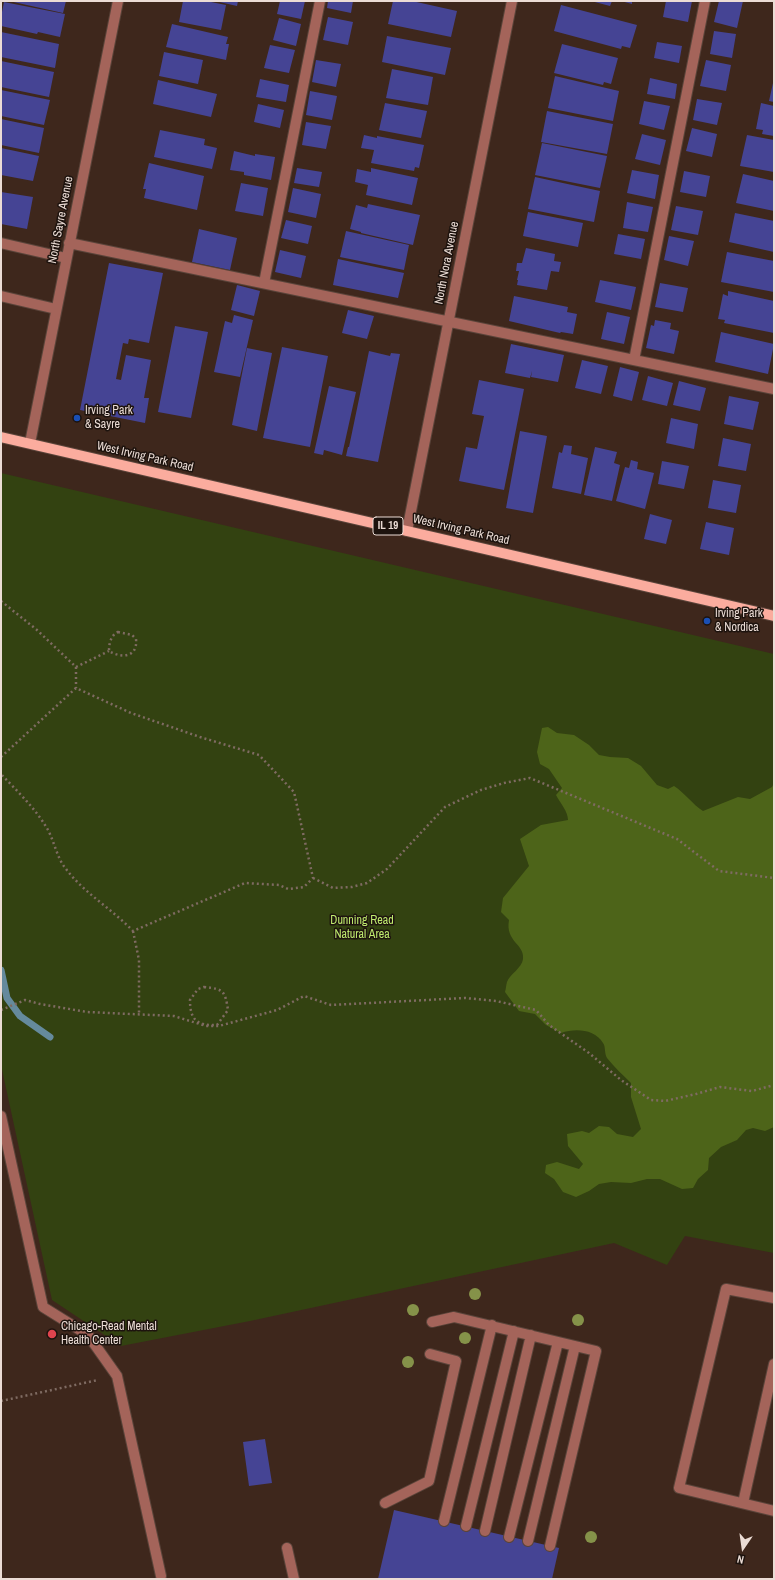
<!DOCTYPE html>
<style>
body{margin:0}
#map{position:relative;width:775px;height:1580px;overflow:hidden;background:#3e271c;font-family:"Archivo Narrow",sans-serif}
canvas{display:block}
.frame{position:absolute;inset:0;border:2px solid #ebdcd5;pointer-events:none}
.north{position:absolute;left:723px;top:1528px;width:40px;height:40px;-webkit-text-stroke:3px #1d130e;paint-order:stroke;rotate:193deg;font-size:11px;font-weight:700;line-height:16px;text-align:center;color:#ebdcd5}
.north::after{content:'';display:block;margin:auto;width:14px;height:18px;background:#ebdcd5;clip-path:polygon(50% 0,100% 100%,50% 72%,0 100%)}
</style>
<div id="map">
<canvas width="775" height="1580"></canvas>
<div class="frame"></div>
<div class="north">N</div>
</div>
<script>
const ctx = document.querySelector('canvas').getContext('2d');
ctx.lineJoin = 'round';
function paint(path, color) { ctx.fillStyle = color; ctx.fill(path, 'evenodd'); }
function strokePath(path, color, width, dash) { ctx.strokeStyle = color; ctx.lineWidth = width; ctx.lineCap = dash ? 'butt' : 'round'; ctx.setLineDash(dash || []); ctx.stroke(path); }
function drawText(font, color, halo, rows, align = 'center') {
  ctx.font = font + ' "Archivo Narrow",sans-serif'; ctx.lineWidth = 3; ctx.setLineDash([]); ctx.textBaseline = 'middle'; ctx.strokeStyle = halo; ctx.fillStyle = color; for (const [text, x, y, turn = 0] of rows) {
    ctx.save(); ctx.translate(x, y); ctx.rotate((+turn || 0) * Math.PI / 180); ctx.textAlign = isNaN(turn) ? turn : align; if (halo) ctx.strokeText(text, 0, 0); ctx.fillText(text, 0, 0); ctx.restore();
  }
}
const green = new Path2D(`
 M1,473L774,654V1253L685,1236L667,1265L614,1243L250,1321L121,1346L52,1300L1,1065Z`);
const forest = new Path2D(`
 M548,727L557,733L574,735L589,745L599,755L610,757L628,758L641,766L657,785L668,789L674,786C685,793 692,804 703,811L738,797L750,799L772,787L774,783V1127L765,1131L753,1128L746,1130L737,1140L721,1147L709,1158L708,1170L698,1179L693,1188L682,1189L660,1179H647L631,1183L611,1182L599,1184L589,1191L576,1197L563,1192L554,1179L545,1173L546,1165L557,1162L579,1169L583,1164L568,1146L567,1134L582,1131L589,1133L599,1126L609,1127L617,1134L633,1137L641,1129L631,1097V1083C623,1075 614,1067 607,1058C604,1053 606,1047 603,1043C595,1029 575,1028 561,1033L546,1025L535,1014L519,1011L505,992C506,989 506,985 507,982C510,974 522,968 523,959C525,944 505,942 509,920L501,912L503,898L529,866L520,839L541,825L568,820C568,811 560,803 556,795L562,788L549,769L540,764L537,752L542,728Z`);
const stream = new Path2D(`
 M1,970L7,998L20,1016L50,1037`);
const building = new Path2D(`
 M9,1H66L63,13Z
 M183,1H206L226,5L221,30L179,22Z
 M215,1H238L237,6Z
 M280,1H305L301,19L277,14Z
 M328,1H353L351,13L327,8Z
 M393,1H412L457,11L451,37L388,24Z
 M591,1H612L610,6Z
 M621,1H632V4Z
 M666,1H692L688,22L663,17Z
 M719,1H743L737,28L714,22Z
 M4,2L65,14L60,37L38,32L37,34L1,26V17Z
 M561,5L637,25L630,48L622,46L621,49L554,31Z
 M328,17L353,22L348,45L323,40Z
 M279,18L301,24L296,46L273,40Z
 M172,24L228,37L226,44H229L226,60L166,47Z
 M714,31L736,34L732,58L710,54Z
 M1,32L59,44L55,68L1,57Z
 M387,36L451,48L445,75L382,62Z
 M657,42L682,46L679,63L654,58Z
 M562,44L618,58L611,84L604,82L603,85L554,73Z
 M270,45L295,50L289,73L264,68Z
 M164,52L203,60L198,84L159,76Z
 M316,60L341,64L336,87L312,82Z
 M706,60L731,65L726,91L700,86Z
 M1,61L54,72L49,97L1,87Z
 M392,69L433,77L428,105L386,98Z
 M555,76L619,91L613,121L548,108Z
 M650,78L677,84L675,99L647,94Z
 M260,79L289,85L286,102L256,97Z
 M158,80L217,94L211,117L153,104Z
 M773,83H774V102L769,101Z
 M1,90L50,100L44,125L1,116Z
 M310,91L337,96L332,120L306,115Z
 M697,99L722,103L717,125L693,120Z
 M644,101L670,106L664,130L639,124Z
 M385,103L427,111L421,138L379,130Z
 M761,103L774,106V136L762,134L763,130L756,129Z
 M258,104L284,110L280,128L254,122Z
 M547,111L613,124L607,154L541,142Z
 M1,119L44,128L39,153L1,145Z
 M306,122L331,126L326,149L302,145Z
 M692,128L717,134L712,157L686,151Z
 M160,130L205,139L204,145L217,148L212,169L154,157Z
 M642,134L666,140L660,165L635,159Z
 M364,135L377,138V136L424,145L419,168L415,167L414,171L371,163L374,150L361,148Z
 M747,135L774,140V172L740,166Z
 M542,143L607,156L600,188L535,175Z
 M1,148L39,156L33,181L1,175Z
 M234,151L255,156V154L275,157L271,180L244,175V172L230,170Z
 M149,163L204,176L197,210L144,198L146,189H143Z
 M297,168L322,172L319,187L294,183Z
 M371,168L418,178L412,205L366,195L368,185L355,182L357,169L371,172Z
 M632,170L659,175L655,199L627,193Z
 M684,171L710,176L706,197L680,192Z
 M743,174L774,181V211L736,203Z
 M535,177L600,191L594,222L528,209Z
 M241,183L268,188L263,216L235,211Z
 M293,188L321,194L316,218L288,212Z
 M1,192L33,197L27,229L1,224Z
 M627,202L653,207L648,232L623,228Z
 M368,204L420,215L413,245L361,233V232L350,229L356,205L367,208Z
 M676,206L703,211L698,235L671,230Z
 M528,212L583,223L578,247L523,236Z
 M735,213L774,221V252L729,242Z
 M286,220L312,226L308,244L281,238Z
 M199,229L237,238L230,270L192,262Z
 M346,231L409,245L404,270L340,257Z
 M618,234L645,239L641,259L614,254Z
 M669,236L694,241L688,266L664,260Z
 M526,248L555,254L554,261L561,262L559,272L551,271L547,290L517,285L518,280H517L519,271H516L517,263H522Z
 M280,250L306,256L301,278L275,272Z
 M727,252L774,261V292L721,282Z
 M338,259L404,273L398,298L333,285Z
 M109,263L163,273L149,343L129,339L128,344L123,343L116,379L121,380L126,355L151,360L144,398H149L145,423L80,410Z
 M600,280L636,287L631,310L595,302Z
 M660,283L688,288L683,312L655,307Z
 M237,285L260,291L254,316L231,310Z
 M728,291L774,301V333L724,323L725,320L718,319L723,294L728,296Z
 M514,296L568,307L567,312L577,314L573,334L561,332L560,333L509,321Z
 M348,310L374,316L367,339L342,333Z
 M607,312L630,317L624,344L601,339Z
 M234,315L253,320L240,377L214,372L225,321L232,323Z
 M655,320L671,323L670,329L679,331L674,354L646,348L651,325L654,326Z
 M175,326L208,332L191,418L158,412Z
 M721,332L774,344L768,374L715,362Z
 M511,344L564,355L558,382L531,377L532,371L530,378L505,373Z
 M282,347L328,356L310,447L263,438Z
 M247,348L272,353L257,431L232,425Z
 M369,351L390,356L391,353L400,354L378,462L346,456L348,447H349Z
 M582,360L608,366L601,394L575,388Z
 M620,367L639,372L632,401L613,396Z
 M648,376L673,383L667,406L642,400Z
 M479,380L524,389L504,490L459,481L466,447L477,449L484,416L472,414Z
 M679,381L706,388L700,411L673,405Z
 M329,386L356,392L342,455L324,450L323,455L314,453Z
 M729,396L759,402L753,430L724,424Z
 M671,418L698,424L694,449L666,443Z
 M520,431L547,436L533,513L506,508Z
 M723,438L751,444L746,471L718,466Z
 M564,445L572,446L571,454L588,458L581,494L552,488L559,452L562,453Z
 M595,447L617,452L614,463L620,465L612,501L584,495Z
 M631,460L638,462L637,469L654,473L645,509L616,501L625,467L629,468Z
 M662,461L689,466L684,489L658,484Z
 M713,480L741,485L736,513L708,508Z
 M650,514L672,520L666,544L644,539Z
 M706,522L734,528L729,555L700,549Z
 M265,1439L272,1483L249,1486L243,1442Z
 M394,1510L559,1548L552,1579H378Z`);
const path = new Path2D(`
 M1,601L37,630L76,667V688
 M118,632L132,635L136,639C138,657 122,659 109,651C109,643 111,635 118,632Z
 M76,667L109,651
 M1,757L76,688L131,713L200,737L259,755L294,792L313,878L304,887L288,889L279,885L245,883L133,931C112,909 84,893 66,869C56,857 54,838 45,825C33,806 16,790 1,774
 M313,878L333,888L352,887L367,883L387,869L445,807L481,790L504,783L530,778L677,839L719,871L774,878
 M133,931L139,960V1014
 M204,987C224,989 225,991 228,1010L217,1025C197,1026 190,1020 190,1000L198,989Z
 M1,1010L25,1000L40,1004L87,1012L174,1016L206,1026H219L277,1010L304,996L331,1005L465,998L496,1001L536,1010L549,1025L589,1053L621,1080L651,1100L665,1101L696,1094L720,1087L752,1091L774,1085
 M1,1401L98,1380`);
const minor = new Path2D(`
 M1,243L66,258
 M69,243L774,389
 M264,283L320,1
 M1,296L56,309
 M634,360L705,1
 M30,443L118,1
 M407,531L512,1
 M1,1116L43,1307L88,1335L117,1376L161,1576
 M774,1298L726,1289L679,1488L774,1511
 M432,1322L454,1317L596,1351L550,1546
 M385,1503L429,1481L456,1361L430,1354
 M743,1503L774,1364
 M444,1521L492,1325
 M466,1526L514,1331
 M485,1531L531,1335
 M509,1537L558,1342
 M528,1541L575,1346
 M287,1548L294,1579`);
const major = new Path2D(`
 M1,437L774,616`);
const trees = [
 [475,1294],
 [413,1310],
 [578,1320],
 [465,1338],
 [408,1362],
 [591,1537]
];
const markers = [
 [77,418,4,"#1a4fb4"],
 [707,621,4,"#1a4fb4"],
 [52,1334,5,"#e0444e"]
];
const shields = [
 [388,526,30]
];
const shieldNames = [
 ["IL 19",388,526]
];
const streetNames = [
 ["North Sayre Avenue",61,220,-79],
 ["North Nora Avenue",447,263,-79],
 ["West Irving Park Road",145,457,13],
 ["West Irving Park Road",461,530,13]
];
const poiNames = [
 ["Irving Park",85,411],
 ["& Sayre",85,425],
 ["Irving Park",715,614],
 ["& Nordica",715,628],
 ["Chicago-Read Mental",61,1327],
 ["Health Center",61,1341]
];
const parkNames = [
 ["Dunning Read",362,921],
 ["Natural Area",362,935]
];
paint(green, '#334211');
paint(forest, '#4d6419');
strokePath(stream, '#658a9d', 7);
paint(building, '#454494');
strokePath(minor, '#5a443a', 12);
strokePath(major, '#5a443a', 12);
strokePath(path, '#7f6b62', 2.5, [2, 3]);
strokePath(minor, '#a4645a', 10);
strokePath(major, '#fbac9e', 10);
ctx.fillStyle = '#859249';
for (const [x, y] of trees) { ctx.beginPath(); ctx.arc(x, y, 6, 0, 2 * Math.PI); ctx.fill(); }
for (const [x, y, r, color] of markers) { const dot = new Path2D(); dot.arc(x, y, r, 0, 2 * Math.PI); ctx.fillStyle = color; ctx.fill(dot); strokePath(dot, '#1d130e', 1.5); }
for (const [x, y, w] of shields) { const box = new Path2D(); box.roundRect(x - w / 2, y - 9, w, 18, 3); ctx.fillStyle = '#1d130e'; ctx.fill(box); strokePath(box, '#ebdcd5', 1); }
drawText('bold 11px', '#ebdcd5', null, shieldNames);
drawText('12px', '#ebdcd5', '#1d130e', streetNames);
drawText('12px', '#ebdcd5', '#1d130e', poiNames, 'left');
drawText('12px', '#bfea6e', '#1d130e', parkNames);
</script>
